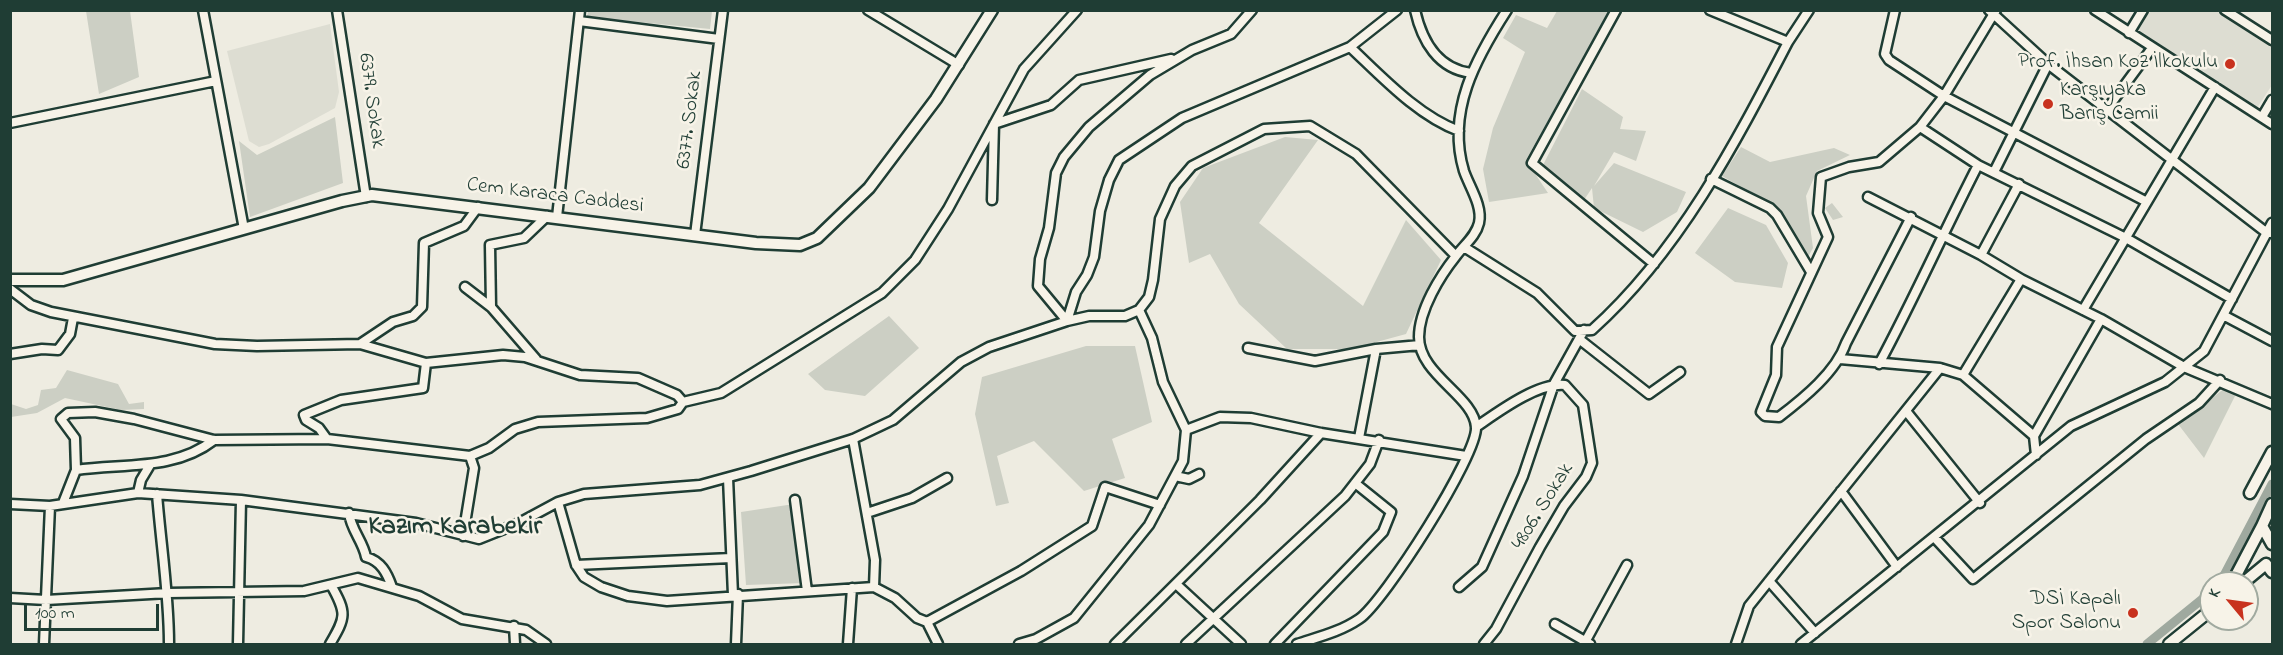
<!DOCTYPE html>
<meta charset="utf-8">
<style>
body{margin:0}
#map{position:relative;width:2283px;height:655px;overflow:hidden;background:#eeece1;font-family:"Indie Flower",sans-serif}
canvas{display:block}
.frame{position:absolute;inset:0;border:12px solid #1f3d34;pointer-events:none}
.north{position:absolute;left:2199px;top:571px;width:60px;height:60px;box-sizing:border-box;background:#f7f3e8;border:2px solid #a1aaa0;border-radius:50%;rotate:299deg;font-size:16px;font-weight:700;line-height:24px;text-align:center;color:#1f3d34}
.north::after{content:'';display:block;margin:auto;width:21px;height:27px;background:#c8321e;clip-path:polygon(50% 0,100% 100%,50% 72%,0 100%)}
.scale{position:absolute;left:24px;top:604px;width:135px;height:27px;box-sizing:border-box;border:3px solid #1f3d34;border-top:0;padding-left:8px;font-size:18px;line-height:21px;white-space:nowrap;color:#1f3d34;-webkit-text-stroke:4px #f7f3e8;paint-order:stroke}
</style>
<div id="map">
<canvas width="2283" height="655"></canvas>
<div class="frame"></div>
<div class="north">K</div>
<div class="scale">100 m</div>
</div>
<script>
const ctx = document.querySelector('canvas').getContext('2d');
ctx.lineJoin = 'round';
function paint(path, color) { ctx.fillStyle = color; ctx.fill(path, 'evenodd'); }
function strokePath(path, color, width, dash) { ctx.strokeStyle = color; ctx.lineWidth = width; ctx.lineCap = dash ? 'butt' : 'round'; ctx.setLineDash(dash || []); ctx.stroke(path); }
function drawText(font, color, halo, rows, align = 'center') {
  ctx.font = font + ' "Indie Flower",sans-serif'; ctx.lineWidth = 5; ctx.setLineDash([]); ctx.textBaseline = 'middle'; ctx.strokeStyle = halo; ctx.fillStyle = color; for (const [text, x, y, turn = 0] of rows) {
    ctx.save(); ctx.translate(x, y); ctx.rotate((+turn || 0) * Math.PI / 180); ctx.textAlign = isNaN(turn) ? turn : align; if (halo) ctx.strokeText(text, 0, 0); ctx.fillText(text, 0, 0); ctx.restore();
  }
}
const built = new Path2D(`
 M2150,11H2218L2272,44V85L2257,108L2137,32Z
 M330,24L339,92L335,108L269,144L259,147L249,141L227,51Z`);
const green = new Path2D(`
 M86,11H130L139,77L99,94Z
 M588,11V10L712,11L710,29L587,17Z
 M1557,11H1609L1526,160L1548,193L1489,202L1483,169L1493,128L1525,52L1503,38L1516,15L1547,28Z
 M1582,89L1623,117L1620,129L1646,131L1636,161L1614,152L1594,186L1614,163L1686,192L1677,212L1643,232L1594,208L1592,188L1584,200L1543,165Z
 M335,117L343,183L250,217L239,141L257,155Z
 M1285,137L1318,140L1259,223L1363,306L1406,220L1441,260L1406,334L1351,349H1287L1239,304L1210,254L1189,263L1180,202L1203,168Z
 M1741,147L1770,162L1834,148L1850,155L1817,171L1806,196L1813,248L1808,257L1779,209L1722,176Z
 M1832,203L1843,217L1833,220L1825,208Z
 M1728,208L1766,225L1788,263L1782,288L1735,282L1695,253Z
 M889,316L919,348L865,396L825,390L808,374Z
 M1086,346H1135L1152,422L1112,439L1125,478L1084,491L1034,441L997,456L1009,503L996,506L975,414L982,377Z
 M67,370L118,384L129,404L144,402V409L121,410L65,398L37,413L11,417V404L26,409L38,405L41,390L56,388Z
 M2225,388L2237,392L2204,458L2178,424Z
 M794,504L805,583L746,585L741,512Z`);
const canal = new Path2D(`
 M2220,583L2272,484
 M2147,644L2211,592`);
const minor = new Path2D(`
 M203,10L244,229
 M337,10L366,197
 M868,10L959,65
 M1415,10C1422,41 1438,69 1471,73
 M1616,10L1532,163L1654,264
 M1710,10L1788,42L1809,10
 M1895,10L1885,54L1889,60L1944,96L2147,202
 M1989,10L2048,64L2267,233H2270
 M2095,10L2272,124
 M2225,10L2272,40
 M579,21L719,39
 M2129,33L2143,10
 M1350,47C1382,77 1418,116 1459,131
 M2107,109L2152,48
 M2262,117L2272,100
 M10,123L216,81
 M1920,127L1978,165L2126,238L2232,299
 M1994,172L2048,64
 M1711,179L1770,208L1777,215L1811,272
 M1868,197L1981,255L2021,279L2101,319L2184,367L2272,404
 M992,200L994,124L1051,105L1079,80L1171,59
 M557,217L580,10
 M1911,217L1846,343C1836,372 1804,398 1779,417L1765,416L1761,412L1776,375L1777,347L1828,237L1818,213L1821,177L1849,167L1879,162L1920,127L1944,96L1996,10
 M695,235L723,10
 M1464,247L1537,293L1575,331L1592,330C1679,252 1735,144 1788,42
 M1981,255L2019,184
 M465,287L491,307L536,359
 M10,289L31,305L51,312L215,344L257,346L360,344L426,363L503,355L525,357L580,375L638,378L677,395L683,402
 M491,307L490,245L524,238L547,216
 M2083,310L2215,87
 M2223,315L2272,341
 M1067,321L1076,292L1087,275L1094,257L1100,211L1109,180L1119,160L1182,118L1350,47L1397,10
 M1067,321L1038,286L1040,259L1049,228L1056,173L1064,157L1089,127L1150,75L1192,50L1231,34L1252,10
 M1579,339L1649,394L1680,372
 M360,344L393,322L413,316L422,307L424,243L464,226L478,207
 M1248,348L1315,361L1376,349L1420,345
 M10,354L42,349L58,350L70,334L73,318
 M1840,359L1940,368
 M1879,364C1914,299 1944,231 1978,165
 M1963,375L2021,279
 M1906,411L1980,503
 M1476,427C1498,412 1538,382 1565,385L1583,405L1592,463L1586,477L1564,506L1540,547L1496,629L1484,644
 M1186,430L1220,417L1251,418L1321,433L1466,456
 M1359,438L1376,349
 M327,439L319,428L306,420L304,415L341,400L423,388L426,363
 M853,439L875,560L874,587
 M2036,455L2034,436L2101,319
 M76,470C123,463 174,471 214,440
 M1175,476L1189,479L1199,474
 M728,478L733,595
 M1841,491L1897,567
 M138,493L141,480L150,465
 M157,494C161,545 169,594 169,644
 M795,500L807,591
 M558,502L576,565L584,577L601,587L628,596L667,601L874,587L895,598L917,618L927,622L938,644
 M63,503L76,470L75,438L61,419L68,413L95,412L134,419L214,440L327,439L470,456L489,448L515,429L538,422L647,418L678,409L683,402L721,393L882,293L915,260L948,209L1024,69L1077,10
 M10,504L50,506L138,493L241,500L416,523L479,539L519,523L558,502L584,494L700,485L751,471L853,439L893,420L961,362L989,347L1067,321L1089,316H1125L1139,310L1149,297L1153,280L1160,219L1175,186L1192,166L1264,129L1310,126L1356,154L1456,256
 M349,513C351,530 363,541 366,557C381,561 387,573 392,587
 M867,513L912,498L947,478
 M463,536L474,468L470,456
 M1934,537L1973,579L2146,439L2199,403L2220,380
 M576,565L731,558
 M1769,581L1815,633
 M1176,584L1241,644
 M1459,587L1482,567L1523,476L1554,384L1584,330
 M10,598L46,600L168,593L304,591L358,578L419,596L462,619L526,630L546,644
 M927,622L1021,571L1092,526L1105,487L1160,505
 M1555,624L1590,644
 M514,626L515,644
 M44,644L50,506
 M238,644L241,500
 M330,644C346,617 347,613 331,585
 M736,644L738,594
 M848,644L852,588
 M1019,644L1036,639L1074,618L1149,525L1183,461L1186,430L1163,382L1152,338L1139,310
 M1115,644L1260,500L1321,433
 M1186,644L1345,496L1370,464L1379,440
 M1275,644L1383,532L1391,512L1355,483
 M1297,644C1318,637 1340,632 1359,619C1384,602 1478,455 1476,427C1474,396 1419,375 1419,337C1419,310 1440,276 1456,256C1464,245 1476,236 1479,223C1483,206 1469,186 1464,171C1446,112 1476,58 1507,10
 M1584,644L1627,565
 M1736,644L1749,606L1940,368L1963,375L2034,436
 M1801,644L2071,426L2165,382L2204,351L2272,223`);
const tertiary = new Path2D(`
 M10,280H63L342,201L372,195L756,243L800,245L817,238L869,188L936,99L992,10
 M2250,493L2272,452
 M2272,504L2262,526L2272,544
 M2232,583L2262,526
 M2243,583L2266,564L2272,572
 M2169,644L2211,610`);
const markers = [
 [2230,64,6,"#c8321e"],
 [2048,104,6,"#c8321e"],
 [2133,613,6,"#c8321e"]
];
const poiNames = [
 ["Prof. İhsan Koz İlkokulu",2218,64],
 ["Karşıyaka",2060,92,"left"],
 ["Barış Camii",2060,116,"left"],
 ["DSİ Kapalı",2121,601],
 ["Spor Salonu",2121,625]
];
const streetNames = [
 ["6379. Sokak",370,101,82],
 ["6377. Sokak",691,120,-83],
 ["Cem Karaca Caddesi",555,197,7],
 ["4806. Sokak",1544,507,-58]
];
const districtNames = [
 ["Kazım Karabekir",455,529]
];
paint(built, '#ddddd2');
paint(green, '#cccfc4');
strokePath(canal, '#9fa99f', 9);
strokePath(minor, '#1f3d34', 13);
strokePath(tertiary, '#1f3d34', 15);
strokePath(minor, '#f7f3e8', 8);
strokePath(tertiary, '#f7f3e8', 10);
for (const [x, y, r, color] of markers) { const dot = new Path2D(); dot.arc(x, y, r, 0, 2 * Math.PI); ctx.fillStyle = color; ctx.fill(dot); strokePath(dot, '#f7f3e8', 2); }
drawText('21px', '#1f3d34', '#f7f3e8', poiNames, 'right');
drawText('21px', '#1f3d34', '#f7f3e8', streetNames);
drawText('bold 27px', '#1f3d34', '#f7f3e8', districtNames);
</script>
